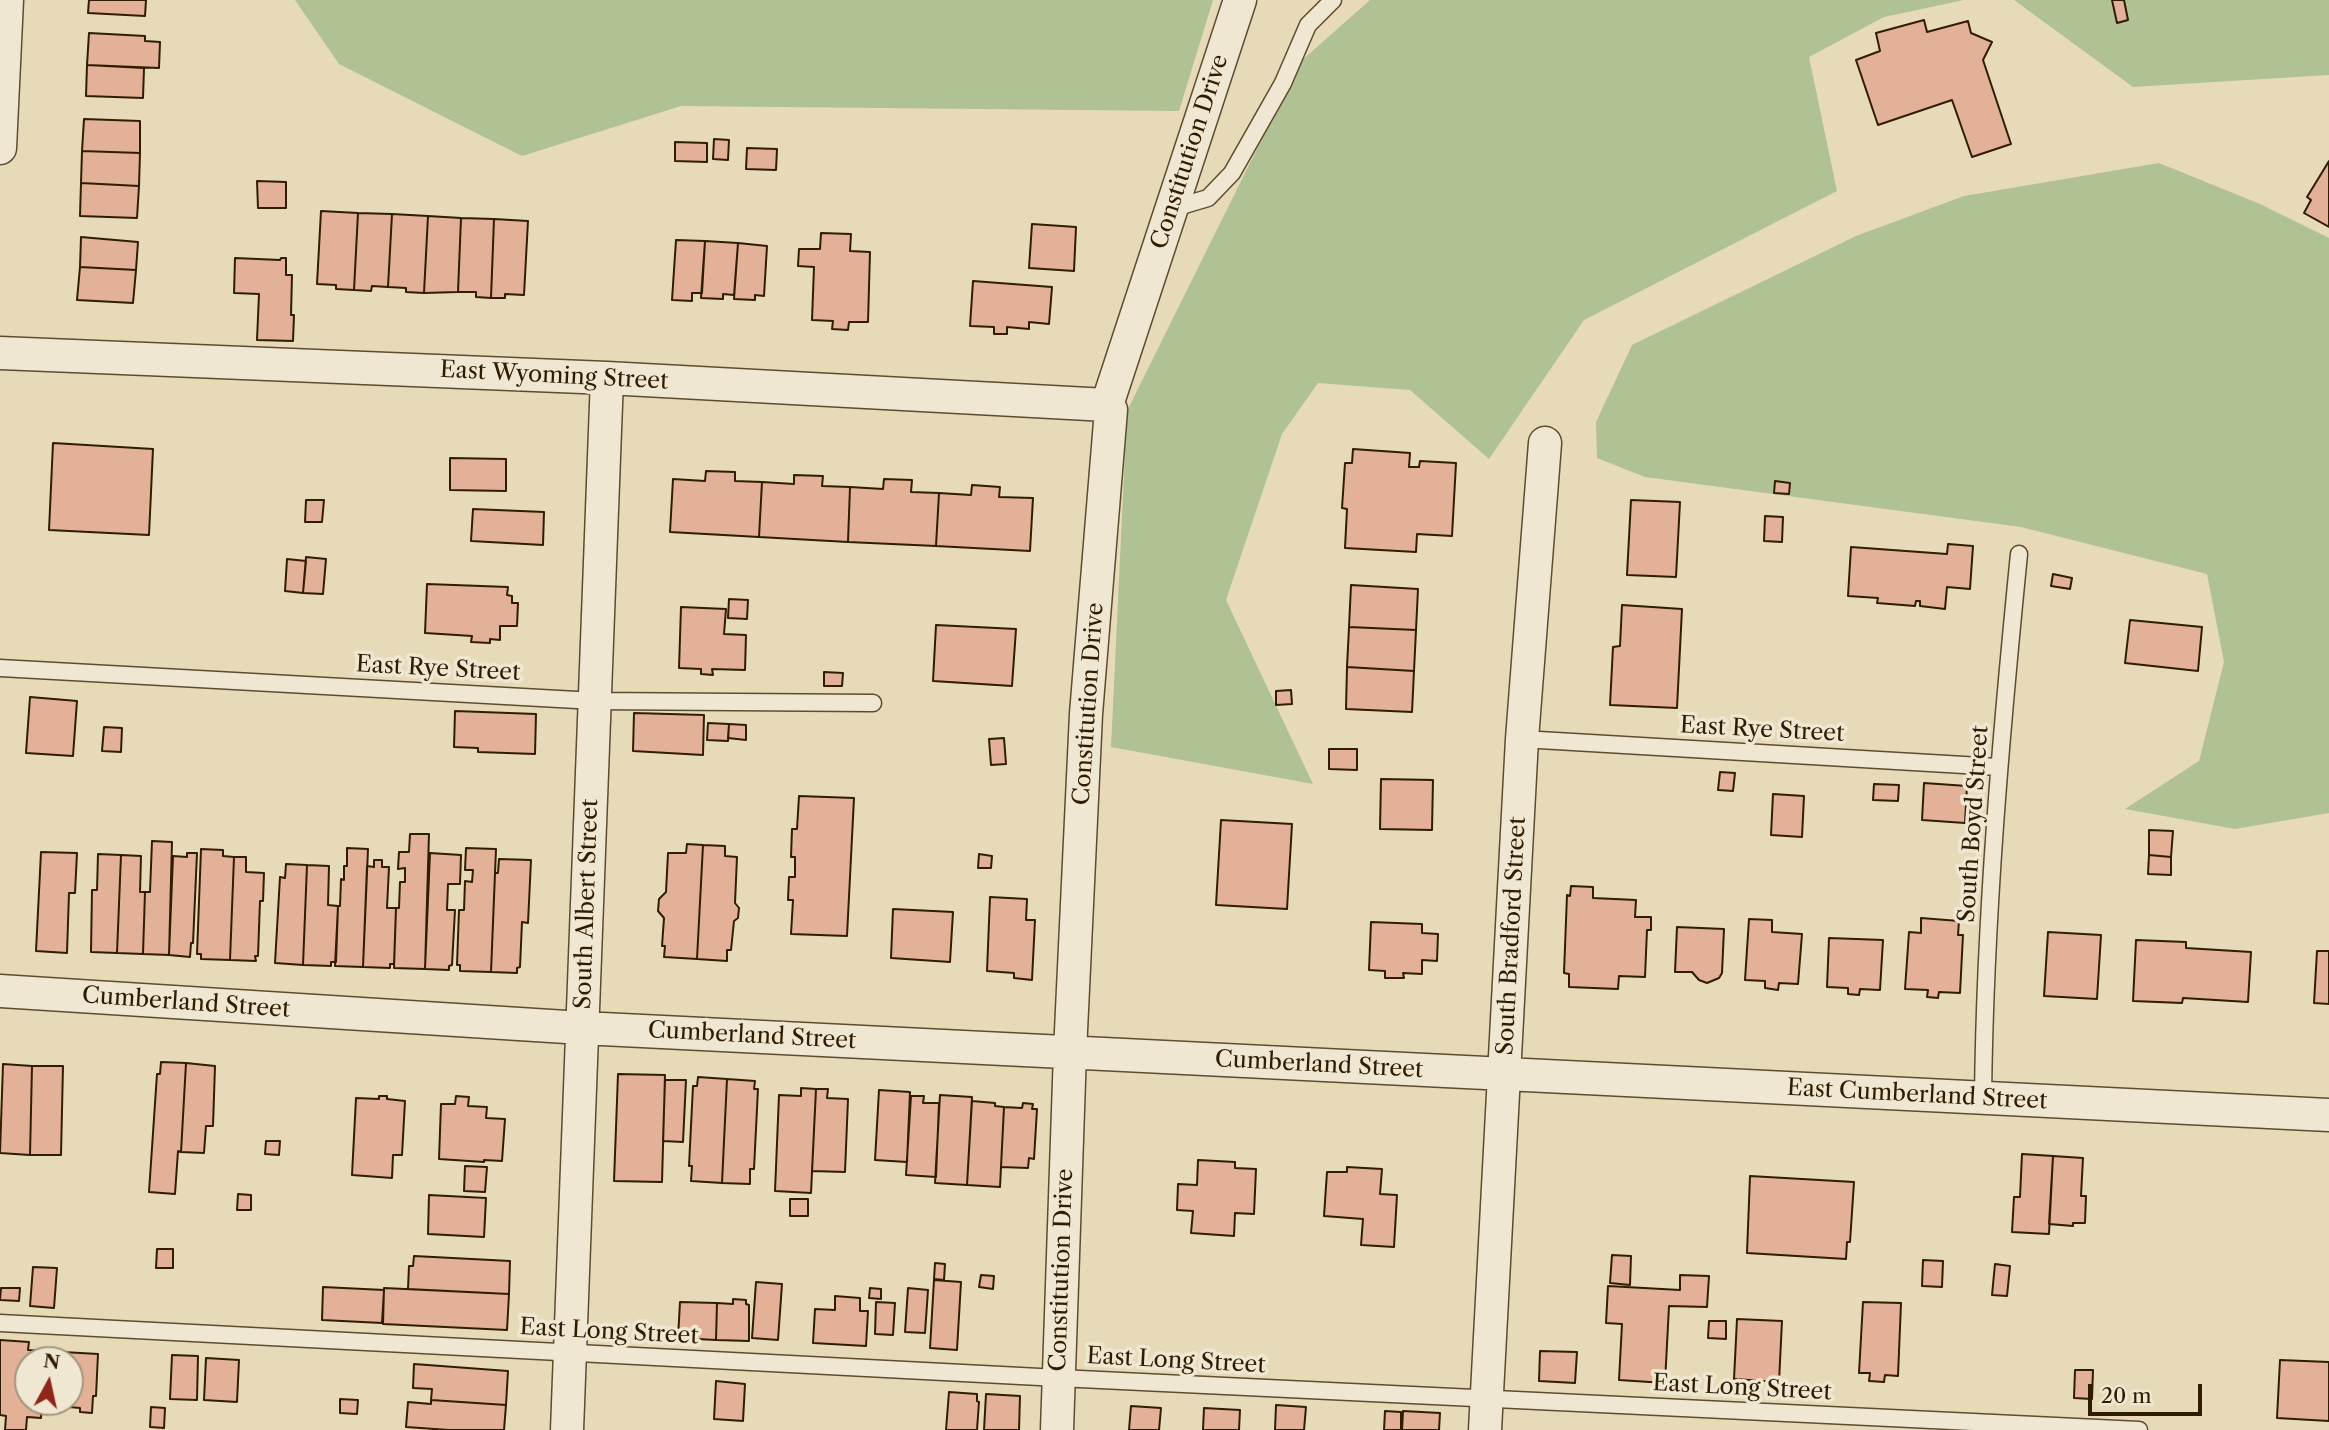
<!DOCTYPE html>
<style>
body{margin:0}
#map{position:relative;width:2329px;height:1430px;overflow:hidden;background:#e7dab9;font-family:"Libre Caslon Text",serif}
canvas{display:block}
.north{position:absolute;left:14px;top:1346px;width:70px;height:70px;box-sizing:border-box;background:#efe7d2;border:2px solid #a3967e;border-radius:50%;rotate:8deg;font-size:19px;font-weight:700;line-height:28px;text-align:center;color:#301d00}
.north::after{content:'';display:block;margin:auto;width:24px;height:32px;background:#8f2418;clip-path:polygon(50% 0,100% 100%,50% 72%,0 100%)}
.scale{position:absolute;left:2088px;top:1384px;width:114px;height:32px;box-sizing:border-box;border:4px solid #301d00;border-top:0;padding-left:9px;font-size:21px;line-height:24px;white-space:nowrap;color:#301d00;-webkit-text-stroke:5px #efe7d2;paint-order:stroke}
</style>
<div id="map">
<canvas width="2329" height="1430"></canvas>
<div class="north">N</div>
<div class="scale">20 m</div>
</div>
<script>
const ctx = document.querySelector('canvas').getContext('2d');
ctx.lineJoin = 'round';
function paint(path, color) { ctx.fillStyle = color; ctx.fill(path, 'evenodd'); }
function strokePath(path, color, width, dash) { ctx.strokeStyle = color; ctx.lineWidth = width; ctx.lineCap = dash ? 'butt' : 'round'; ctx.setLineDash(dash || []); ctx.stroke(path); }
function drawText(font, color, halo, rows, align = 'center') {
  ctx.font = font + ' "Libre Caslon Text",serif'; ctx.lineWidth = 7; ctx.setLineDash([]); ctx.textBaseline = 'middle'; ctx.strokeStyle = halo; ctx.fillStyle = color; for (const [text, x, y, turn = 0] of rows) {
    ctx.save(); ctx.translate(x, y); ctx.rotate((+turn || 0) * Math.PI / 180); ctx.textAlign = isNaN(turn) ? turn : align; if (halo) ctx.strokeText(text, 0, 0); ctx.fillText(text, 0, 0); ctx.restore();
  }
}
const green = new Path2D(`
 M295,0H1213L1179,111L681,106L522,156L339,64Z
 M1370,0H1964L1884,17L1809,57L1837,191L1584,320L1489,459L1410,390L1318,383L1282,434L1226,600L1313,784L1111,747L1127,411L1300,62Z
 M2014,0H2329V75L2133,87Z
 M2159,163L2260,204L2329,238V813L2235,829L2125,809L2199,761L2224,662L2207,574L2021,527L1645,477L1597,458L1596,422L1632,345L1856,236L1964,196Z`);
const building = new Path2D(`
 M89,0H146L145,16L88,13Z
 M2112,0H2124L2128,20L2117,23Z
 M1924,20L1927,32L1968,21L1971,33L1992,42L1983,60L2011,144L1972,157L1952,100L1878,125L1856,60L1880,51L1876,33Z
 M89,33L145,36V41L160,42L159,68L87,65Z
 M87,65L144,68L143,98L86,96Z
 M84,119L140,121V153L82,151Z
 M714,139L729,140L728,160L713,159Z
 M675,142L707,143V162L675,161Z
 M747,148L777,149L776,170L746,169Z
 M82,151L140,153L139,186L81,183Z
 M2329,161V227L2304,213L2311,200L2307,197Z
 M257,181L286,182V208H258Z
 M81,183L139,186L137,218L80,216Z
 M321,211L358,213L354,290L336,289V285L317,284Z
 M358,213L392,214L388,287L372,286L371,291L354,290Z
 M392,214L428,216L424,293L406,292V288L388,287Z
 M428,216L461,218L458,292L424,293Z
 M461,218L494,219L491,298L476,297V292H458Z
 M494,219L528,221L524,295L505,294V298H491Z
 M1032,224L1076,227L1074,271L1029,268Z
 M821,233L851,234L850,251L870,252L868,322H849L848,330L832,329L833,321L812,320L814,267L798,266L799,249H820Z
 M81,237L138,242L136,270L80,267Z
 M676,240L705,241L702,293H692V301L672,300Z
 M705,241L738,243L734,295L723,294V299L701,298Z
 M738,243L767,246L764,296L755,295V300L734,299Z
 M235,258L280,260L281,258H286V275H292L291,315H294L293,341L257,340L259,294L234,293Z
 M80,267L136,270L133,303L77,300Z
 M973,281L1052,287L1049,324L1029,322V329L1007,327V334H994V327L970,326Z
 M53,443L153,449L149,535L49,530Z
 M1353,449L1410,453L1409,467H1419L1420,461L1456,463L1452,536L1417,534L1416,552L1345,548L1347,509L1342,508L1345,463H1352Z
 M450,458L506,459V491L450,490Z
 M706,471L735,472V481L762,482L759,537L670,532L673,479L705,481Z
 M794,475L823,476L822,486L850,487L848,542L759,537L762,482L794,484Z
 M884,479L912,480L911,492L939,493L936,546L848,542L850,487L883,489Z
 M1775,481L1790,483L1789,494L1774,493Z
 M972,485L1000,487L999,497L1033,498L1030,551L936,546L939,493L971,495Z
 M306,500H324L322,522H305Z
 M1631,500L1680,502L1676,577L1627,575Z
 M473,509L544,512L543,545L471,541Z
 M1765,516L1783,517L1782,542L1764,541Z
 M1948,544L1973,546L1970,589L1947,587L1945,609L1920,606V601H1916L1915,606L1877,603L1878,598L1848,596L1851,547L1947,554Z
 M306,557L326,559L323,594L303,593Z
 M287,559L306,561L303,593L285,591Z
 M2053,574L2072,578L2070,589L2051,586Z
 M427,584L508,587L507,595L512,596V603H518L517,626H500V640L490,639V643L471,642L472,636L425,633Z
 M1351,585L1418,589L1416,630L1349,627Z
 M729,599L748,600L747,619L728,618Z
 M1622,605L1682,609L1677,708L1610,705L1613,647L1620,646Z
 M681,607L726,609L724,634L746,635L745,670L712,669L713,675L701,674V669L679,668Z
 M2130,620L2202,627L2198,671L2125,663Z
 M936,625L1016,629L1012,686L933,681Z
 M1349,627L1416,630L1414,671L1347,667Z
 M1347,667L1414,671L1412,712L1346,709Z
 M824,672L843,673L842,686H824Z
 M1291,690L1292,704L1276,705V691Z
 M30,697L77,701L73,756L26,753Z
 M455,711L536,714L535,754L478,752V748L454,747Z
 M634,713L704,715L703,755L633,751Z
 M708,723L729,724L728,741L707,740Z
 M729,724L746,725V740L728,738Z
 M104,727L122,728L121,752L102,751Z
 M1004,738L1006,764L991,765L989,739Z
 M1329,749H1357V770L1329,769Z
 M1720,772L1735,773L1733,791L1718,790Z
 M1381,779L1433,780L1432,830L1380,829Z
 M1924,783L1967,786L1965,823L1922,820Z
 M1874,784L1899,785L1898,801L1873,800Z
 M1773,794L1804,796L1802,837L1771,835Z
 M799,796L854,798L847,936L791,934L793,900H788L789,877H795V857H791L792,829H797Z
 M1221,820L1292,824L1287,909L1216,905Z
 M2149,830L2173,831L2171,857L2149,855Z
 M410,834H429L425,969L394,968L396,908H399L400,882H405V868L398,869L399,852H409Z
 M152,841L172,842L169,955L143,954L145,892H150Z
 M687,844L703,845L697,959L664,957L665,946H662L664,918L658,911L659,899L666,892L668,853H686Z
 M703,845L725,846V856L737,857L735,903L739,908L738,918L734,921L731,950H727V961L697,959Z
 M347,848L368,849L363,967L335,966L338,906H340L341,879L344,880V866H347Z
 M466,848L496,849L491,972L460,971V965H457L459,910H464L465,881L472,882L473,870H465Z
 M201,849L223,850V856L234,857L230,960L201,959V954H197Z
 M41,852L77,853L75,893H69L67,953L36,951Z
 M187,853H197L193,943H191L190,957L169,955L173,856L187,857Z
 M430,853L461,855L460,884H448L447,910H455L452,965L449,966V970L425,969Z
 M98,854L121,855L117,953L91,952L92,890H97Z
 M979,854L992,856L991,868H978Z
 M121,855L141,856L140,892H145L143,954L117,953Z
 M2149,855L2171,857V875L2148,874Z
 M234,857H246V872L264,873L263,901H260L258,956H255L256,961L230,960Z
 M499,859L531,860L528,923L522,922L520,967L517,968V973L491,972L495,873H498Z
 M374,860H382V867H389L387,908H396L394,964H390V968L363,967L367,866L374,867Z
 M286,864L307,865L303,965L275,963L280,877L285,878Z
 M307,865L329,866L328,905L338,906L336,962H331V966L303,965Z
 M1571,886L1593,887V898L1636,900L1635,917H1651V930H1647L1645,977L1619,976L1618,989L1569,987V974L1564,973L1567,895L1570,896Z
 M990,897L1027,899L1026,920H1035L1032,980L1014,978V973L987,971Z
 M893,909L953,912L950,962L891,958Z
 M1921,918L1959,921L1958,935H1963L1960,993L1939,992L1938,998L1927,997L1928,990L1905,989L1909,932L1921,933Z
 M1749,919L1772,920V932L1802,934L1798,984L1779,983L1778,990L1765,988V981L1745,980Z
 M1371,922L1422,924V933L1438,934L1437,961L1422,960V974L1403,973L1404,978H1385V971L1369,970Z
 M1677,927L1724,929L1722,973L1719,978L1707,983L1699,980L1692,972H1675Z
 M2048,932L2101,935L2097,999L2044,996Z
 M1829,938L1883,940L1880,990L1860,989L1859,995L1848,994V988L1827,987Z
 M2136,940L2186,942V948L2251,952L2248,1002L2183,998L2182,1003L2133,1001Z
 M2317,951H2329V1004L2314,1003Z
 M161,1062L186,1063L181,1152L178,1151L175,1194L149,1192L157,1074H160Z
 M186,1063L215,1066L213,1126H206L204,1153L181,1152Z
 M3,1064L32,1066L30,1155L0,1153Z
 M32,1066H63L61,1155H30Z
 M618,1074L665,1075L662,1182L614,1181Z
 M698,1077L727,1079L722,1183L691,1181L692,1166H689L693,1086H697Z
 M727,1079L755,1081L754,1089H758L754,1169H750V1184L722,1183Z
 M665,1080H686L683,1142L663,1141Z
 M801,1088L816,1089L811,1193L775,1191L779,1095L801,1096Z
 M816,1089H828L827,1098L848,1099L845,1172L812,1171Z
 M879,1090L910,1092L907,1162L875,1160Z
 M940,1095L972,1097L967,1185L935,1183Z
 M379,1096H387V1099L405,1101L402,1155H393L392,1178L352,1175L356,1098L379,1099Z
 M456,1096L469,1097L468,1106L487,1107L486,1118L505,1119L502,1161L484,1160V1162L439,1159L441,1104H455Z
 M911,1096H924L923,1103H939L936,1177L906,1175Z
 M972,1101L995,1103V1106L1004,1107L1000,1187L967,1185Z
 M1023,1103L1033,1104L1032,1109H1037L1034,1159L1029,1158L1028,1168L1001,1167L1004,1107L1022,1108Z
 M266,1141H280L279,1155L265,1154Z
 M2022,1154L2053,1156L2049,1234L2012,1232L2014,1197H2020Z
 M2053,1156L2083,1158L2081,1196H2086L2085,1223H2073V1226L2049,1224Z
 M1198,1160L1235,1162V1168L1256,1169L1254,1214L1235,1213L1234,1236L1191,1233L1193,1211L1177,1210L1178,1184L1197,1185Z
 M465,1166L487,1167L485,1192L464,1191Z
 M1347,1167L1382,1169L1380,1194L1397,1195L1394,1247L1361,1245L1363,1219L1324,1216L1327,1172H1347Z
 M1750,1176L1854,1182L1850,1242H1847L1846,1259L1747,1253Z
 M238,1194L251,1195V1210H237Z
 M429,1195L486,1198L484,1237L428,1234Z
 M790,1199H808V1216H790Z
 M157,1249H173V1268H156Z
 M1612,1255L1631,1256L1630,1285L1610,1283Z
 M414,1256L510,1261L509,1294L408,1289L409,1266H413Z
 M1923,1260L1943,1261L1942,1287L1922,1286Z
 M935,1263L945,1264L944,1280L934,1279Z
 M1995,1264L2010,1266L2007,1296L1992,1295Z
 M33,1267L57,1268L54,1308L30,1306Z
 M981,1275L994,1276L993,1289L979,1287Z
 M1680,1275L1709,1276L1707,1307L1669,1306L1665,1383L1619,1380L1622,1324L1606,1323L1608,1286L1680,1290Z
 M934,1280L961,1282L957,1350L930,1348Z
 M756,1282L782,1284L778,1340L752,1338Z
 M323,1287L384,1290L382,1323L322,1320Z
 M1,1288H20L19,1301L0,1300Z
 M384,1288L509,1294L507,1330L383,1324Z
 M870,1288L881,1289V1299L869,1298Z
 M908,1288L928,1290L925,1333L905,1332Z
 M835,1296L860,1298V1311H868L866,1346L813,1343L815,1309L835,1310Z
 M733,1299L746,1300V1304L749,1305V1341L716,1340L717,1303L733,1304Z
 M680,1302L717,1303L716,1340L678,1338Z
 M876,1302L895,1303L893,1335L875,1334Z
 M1863,1302L1901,1303L1898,1376L1885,1375L1884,1382L1869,1381L1870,1373H1859Z
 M1737,1319L1782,1321L1779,1382L1734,1379Z
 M1709,1321H1726V1339L1708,1338Z
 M0,1340L29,1342L28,1350L98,1354L96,1396H93L92,1413L80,1412V1408L57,1406V1402H70V1360H28V1402H42L41,1418L27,1417L26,1430H5L6,1416L0,1415Z
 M1540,1351L1577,1352L1575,1383L1539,1381Z
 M172,1355L198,1356L197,1400L170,1399Z
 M206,1358L239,1360L237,1402L204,1400Z
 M2280,1360L2329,1362V1421L2277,1418Z
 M414,1364L508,1371L506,1405L431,1400L432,1389L413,1388Z
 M2075,1370H2093L2092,1399L2074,1398Z
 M716,1381L745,1384L743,1421L714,1419Z
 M949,1392L977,1394V1401L979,1402L977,1430H946Z
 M986,1394L1020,1396L1019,1430H984Z
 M340,1399L358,1400L357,1414L340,1413Z
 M431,1400L506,1405L504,1430H449L406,1427L408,1402L431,1404Z
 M1276,1405L1306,1407L1304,1430H1275Z
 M1131,1406L1161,1408L1159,1430H1129Z
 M151,1407L165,1408L164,1428L150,1427Z
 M1204,1408L1240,1410L1239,1430H1203Z
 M1385,1411L1401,1412V1430H1384Z
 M1403,1411L1440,1413L1439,1430H1402Z`);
const service = new Path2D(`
 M1171,209L1208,198L1232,173L1283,83L1308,25L1333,0
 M0,668L595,701L873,703
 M1522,739L1998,767
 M1983,1098C1985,916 2001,735 2019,554
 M0,1323L1059,1378L2139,1430`);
const minor = new Path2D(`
 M0,148L7,0
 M0,353L607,378L1107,405
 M0,991L582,1028L2329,1115
 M567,1430L607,378
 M1057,1430L1070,1052L1086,714L1111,410L1107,405L1240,0
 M1485,1430L1522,739L1545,443`);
const streetNames = [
 ["Constitution Drive",1190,152,-72],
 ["East Wyoming Street",554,376,3],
 ["East Rye Street",438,669,3],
 ["Constitution Drive",1089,704,-86],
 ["East Rye Street",1762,730,3],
 ["South Boyd Street",1974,824,-86],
 ["South Albert Street",587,904,-88],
 ["South Bradford Street",1512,936,-87],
 ["Cumberland Street",186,1003,4],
 ["Cumberland Street",752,1036,3],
 ["Cumberland Street",1319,1065,3],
 ["East Cumberland Street",1917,1095,3],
 ["Constitution Drive",1062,1270,-88],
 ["East Long Street",609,1332,3],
 ["East Long Street",1176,1361,3],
 ["East Long Street",1742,1388,3]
];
paint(green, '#b0c194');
paint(building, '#e3b098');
strokePath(building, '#301d00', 2);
strokePath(service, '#5e4c2e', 19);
strokePath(minor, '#5e4c2e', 35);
strokePath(service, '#efe7d2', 16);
strokePath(minor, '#efe7d2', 32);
drawText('23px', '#301d00', '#efe7d2', streetNames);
</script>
